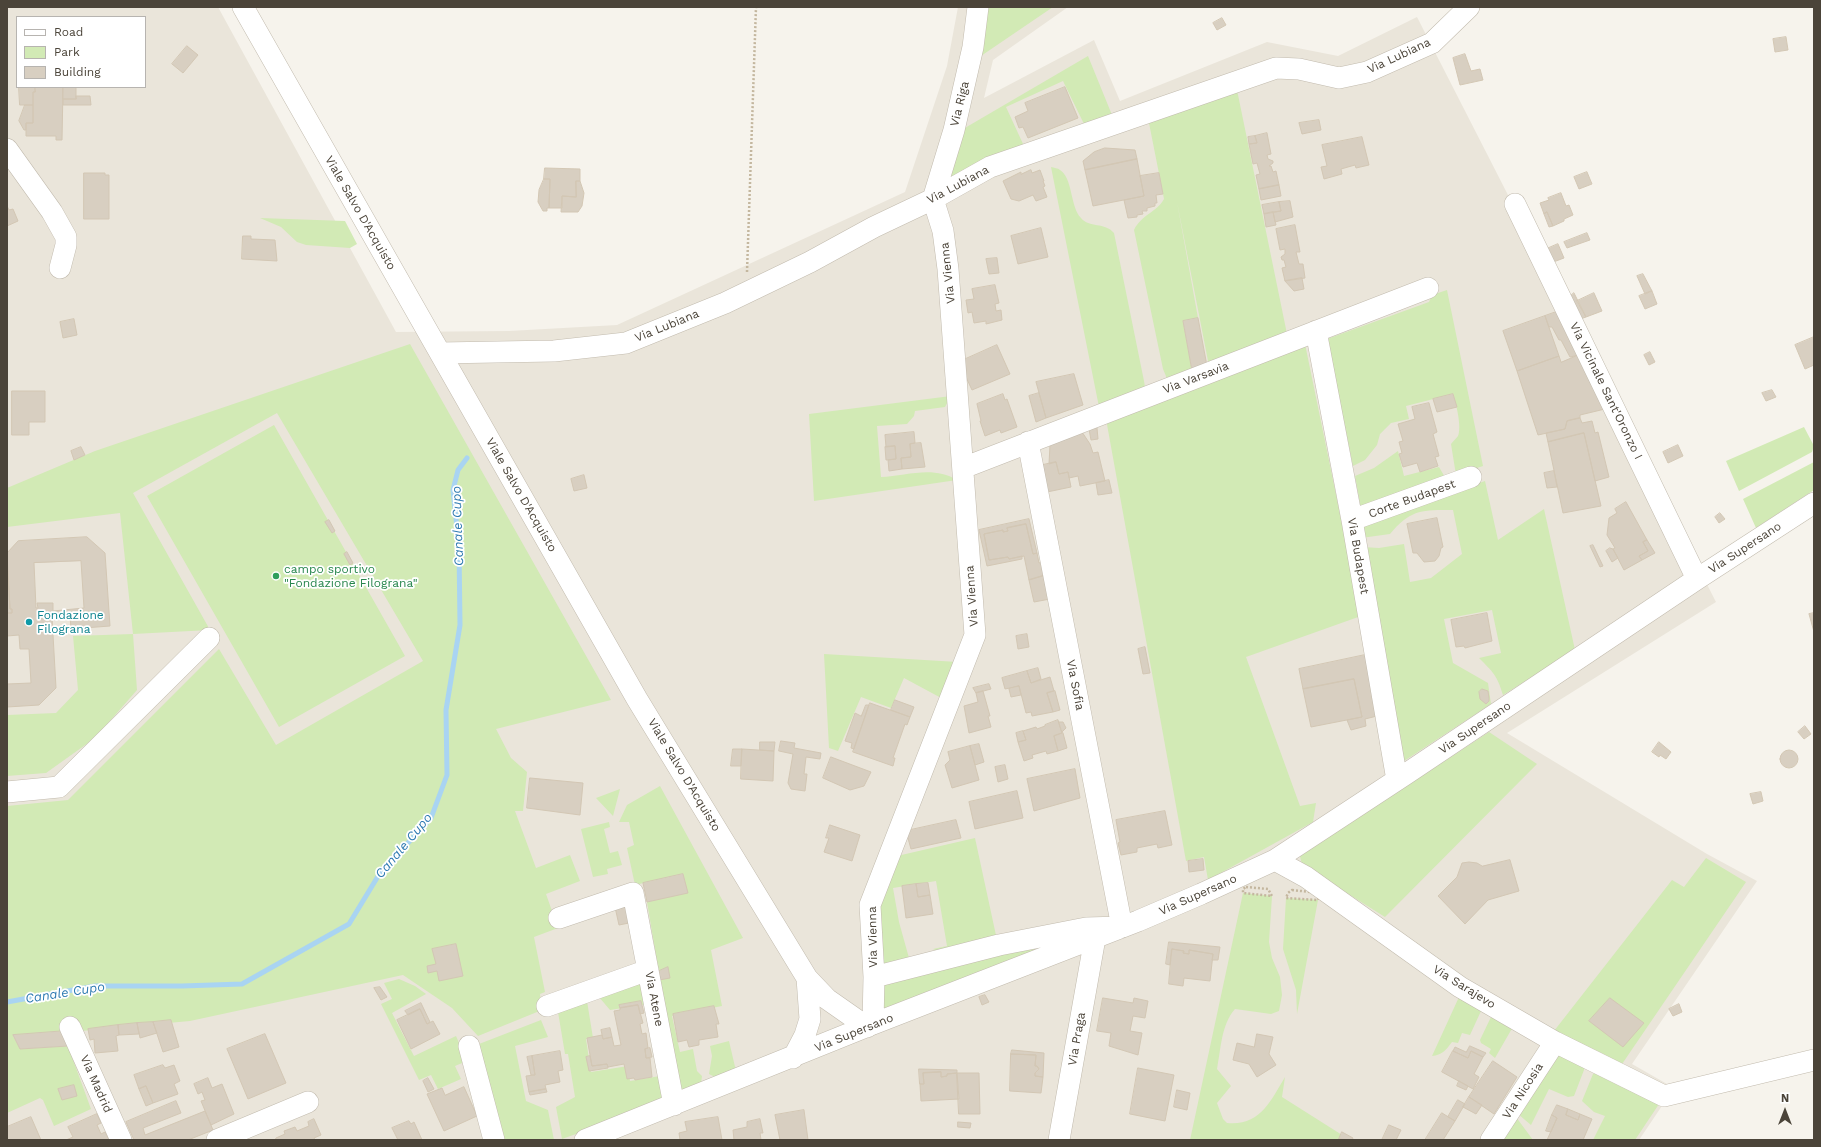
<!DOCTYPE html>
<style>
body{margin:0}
#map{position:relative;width:1821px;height:1147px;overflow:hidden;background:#f6f3ec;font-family:"Work Sans",sans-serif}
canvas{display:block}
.frame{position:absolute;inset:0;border:8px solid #4b4439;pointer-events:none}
.legend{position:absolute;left:16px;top:16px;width:130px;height:72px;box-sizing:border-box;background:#fff;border:1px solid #b7b4b0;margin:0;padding:5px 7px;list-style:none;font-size:12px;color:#4b4439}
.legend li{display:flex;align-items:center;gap:8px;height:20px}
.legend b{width:20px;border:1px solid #b7b4b0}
.north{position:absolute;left:1765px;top:1091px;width:40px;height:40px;-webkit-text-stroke:3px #fff;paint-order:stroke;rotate:0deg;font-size:11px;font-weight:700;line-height:16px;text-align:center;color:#4b4439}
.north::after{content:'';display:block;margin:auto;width:14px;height:18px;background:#4b4439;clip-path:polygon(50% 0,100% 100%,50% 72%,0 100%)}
</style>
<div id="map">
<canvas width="1821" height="1147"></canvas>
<div class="frame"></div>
<ul class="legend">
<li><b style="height:5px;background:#fff"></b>Road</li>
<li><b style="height:11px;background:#d2eab5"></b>Park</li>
<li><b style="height:11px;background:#d8cfc1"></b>Building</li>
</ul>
<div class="north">N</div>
</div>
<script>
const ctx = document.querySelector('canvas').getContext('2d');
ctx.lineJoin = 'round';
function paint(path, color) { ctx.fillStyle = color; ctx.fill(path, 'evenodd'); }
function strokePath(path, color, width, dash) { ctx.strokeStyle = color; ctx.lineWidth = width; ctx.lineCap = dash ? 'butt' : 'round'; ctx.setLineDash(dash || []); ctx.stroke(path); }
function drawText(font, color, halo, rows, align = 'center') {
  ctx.font = font + ' "Work Sans",sans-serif'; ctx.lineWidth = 3.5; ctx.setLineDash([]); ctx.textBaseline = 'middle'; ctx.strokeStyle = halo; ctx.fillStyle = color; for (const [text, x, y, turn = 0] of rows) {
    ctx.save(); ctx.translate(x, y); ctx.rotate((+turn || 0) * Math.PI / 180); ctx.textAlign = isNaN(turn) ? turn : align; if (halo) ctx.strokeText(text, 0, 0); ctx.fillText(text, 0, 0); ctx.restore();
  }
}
const residential = new Path2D(`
 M7,7H218L396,332L509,331L617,325L905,192L947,66L958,7H1068L993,60L984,98L1094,40L1120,101L1267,42L1338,56L1417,17L1716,602L1507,733L1707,854L1757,881L1632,1064L1674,1088L1639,1140H7ZM17,17H145V87H17Z`);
const green = new Path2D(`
 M983,7H1053L978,58Z
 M1088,56L1112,115L1085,126L1063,81L1006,107L1024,146L942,185L958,132Z
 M1236,85L1287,334L1209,366L1177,202L1198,318L1183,321L1192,371L1168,381L1163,369L1134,230C1141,215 1157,212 1164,199L1149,123L1150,120Z
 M1051,167C1054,168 1058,168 1060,170C1073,178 1070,207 1081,218C1089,228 1105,222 1114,233L1144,381L1145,387L1099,407Z
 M260,218L345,221L357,244L350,248L306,245L297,242L281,227Z
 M1447,290L1483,466L1456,475L1451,444C1453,441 1456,439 1458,436C1462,427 1456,403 1453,394L1406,406L1409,419L1391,423L1380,434L1377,445L1365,460L1353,466L1327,339L1429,302L1432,295Z
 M410,344L611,700L496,729L511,758L527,772L523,811H515L536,868L570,855L580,881L546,894L558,928L534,937L545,992L540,994L542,1010L478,1036L452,1008L403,975L190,1021L81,1031L77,1019L63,1021L66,1031L13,1036L20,1049L68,1046L91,1109L54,1126L43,1100L40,1098L7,1113V806L68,800L219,649L276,745L423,661L277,413L133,493L210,630L133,634L137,690L95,738L46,773L7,776V715L56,713L78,690L73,636L133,634L120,513L7,527V488L95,451Z
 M1305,344L1361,616L1246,657L1300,806L1316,803L1313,822L1208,880L1204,857L1186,861L1106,419Z
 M951,396L945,407L915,411L914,416L907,424L877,426L881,477C906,476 933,465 957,480L814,501L809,414Z
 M274,425L405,656L279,727L147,496Z
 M1804,427L1814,446L1812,452L1739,491L1726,461Z
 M1398,451L1404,476L1439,467L1446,479L1361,509L1355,476L1374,468Z
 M1814,462V490L1756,528L1743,499Z
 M1485,481L1498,540L1544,509L1575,650L1503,695C1497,675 1493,672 1479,658L1501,653L1492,610L1444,619L1453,663L1488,683L1491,704L1401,763L1363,547L1379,548L1404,544L1410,582L1431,578L1462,554L1453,510C1422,510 1411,509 1390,534L1361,538L1359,525Z
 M824,654L958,662L943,699L904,678L891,708L861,697L838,751L829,748Z
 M1489,732L1537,764L1385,917L1302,865L1300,856Z
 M660,786L743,938L711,950L722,1006L672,1016L680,1052L693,1049L697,1071L702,1076L701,1084L679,1093L647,902L687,892L683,874L635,885L627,848L634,845L629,822H619L627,805Z
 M620,789L613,816L596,798Z
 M609,822L610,827L604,829L610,853L618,851L622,865L607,869L608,874L593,877L581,829Z
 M975,838L997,940L941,953L933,949L947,946L936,881L893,888L899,922L909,958L882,965L876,911L897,856Z
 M1706,858L1746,882L1620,1067L1554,1031L1672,880L1684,887Z
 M1243,893L1272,896L1269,942L1272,958L1280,977L1282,995L1279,1011L1271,1014L1235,1009C1221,1025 1221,1049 1217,1069L1231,1086L1217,1103L1223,1119L1227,1123C1260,1126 1270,1102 1285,1077L1282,1097L1350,1140H1190Z
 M1286,898L1318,900L1297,1014L1296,990L1283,949Z
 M1061,944L878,1013L881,983L1000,950Z
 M399,979L415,986L426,994L392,1013L414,1056L456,1036L467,1061L455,1066L461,1079L438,1089L431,1075L419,1080L381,1004L392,999L384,983Z
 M643,981L648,1004L610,1010L599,997Z
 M1459,997L1481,1011L1470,1035L1462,1033L1458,1043L1452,1042C1446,1050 1442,1055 1432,1056Z
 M587,1001L593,1038L586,1039L591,1072L628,1066L630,1081L660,1076L665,1102L562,1139L556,1107L575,1097L568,1054H565L558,1012Z
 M1491,1017L1514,1025L1495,1058L1489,1053L1491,1049L1481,1043L1480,1040Z
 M541,1020L548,1037L515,1046L526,1101L548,1110L554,1140H501L479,1044Z
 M729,1041L736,1071L719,1079L709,1074L712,1056L710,1046Z
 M1554,1051L1584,1066V1070L1574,1096L1568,1097L1549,1089L1531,1125L1518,1114Z
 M1596,1072L1659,1104L1635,1140H1593L1605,1116L1594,1112L1582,1101L1593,1074Z
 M1516,1117L1533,1140H1496Z`);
const stream = new Path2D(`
 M7,1002L95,986H182L242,984L349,924L380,873L431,818L447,775L446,710L460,625L459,547L453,490L458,470L467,458`);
const building = new Path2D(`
 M1222,18L1226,25L1217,30L1213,23Z
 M1786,37L1788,50L1775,52L1773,39Z
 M187,46L198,55L183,73L172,64Z
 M1465,54L1471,71L1480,69L1483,80L1460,85L1453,58Z
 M19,87H35V92H33V105H20Z
 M35,87H63L62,140H56V136H26V123H33V92H35Z
 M63,87H76V99H63Z
 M1065,87L1078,118L1028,138L1023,127L1019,128L1015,117L1028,111L1025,103Z
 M76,96H90L91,105H63V99H76Z
 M25,105H33V123H26V130H24L19,121Z
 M1319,120L1321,130L1302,134L1299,123Z
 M1267,133L1271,154L1267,155L1268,159L1273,161V163L1269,166H1271L1273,172L1276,171L1279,185L1259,189L1256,175L1260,174L1257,163L1253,164L1249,144L1257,143L1255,136Z
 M1255,136L1257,143L1249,144L1248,137Z
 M1362,137L1369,165L1356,168L1355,165L1341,169L1342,174L1324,179L1321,167L1327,166L1322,145Z
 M1105,148L1135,150L1137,159L1085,170L1083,161L1094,152Z
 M1137,159L1144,196L1093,206L1085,170Z
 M545,168L580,169V181H576V197L562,196V208H549L550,179H544Z
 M1031,170L1032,173L1040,170L1044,181H1043L1045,186L1043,187L1047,197L1036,201L1033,195L1019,201L1011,199L1003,181L1021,172V174Z
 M1587,172L1592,184L1579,189L1574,177Z
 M84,173H105V175H109V219H84Z
 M1159,173L1163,194L1156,195L1157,203H1155V206L1147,208V211H1142L1143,214L1137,215V217L1128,218L1124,200L1144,196L1140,176Z
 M544,179H550L549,208H547V211H543L538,202L539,190Z
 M576,181H580L584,193L582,206L578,212H561L562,196L576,197Z
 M1279,185L1281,196L1261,200L1259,189Z
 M1561,193L1566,206L1569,205L1573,215L1564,219V221L1553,226L1547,212L1544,214L1540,203L1549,200L1548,198Z
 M1290,201L1293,217L1275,222L1273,212L1281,211L1279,202Z
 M1279,202L1281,211L1264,214L1262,205Z
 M7,206L9,210L13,209L18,221L7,226Z
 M1273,212L1276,225L1266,227L1264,214Z
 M1547,212L1553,226L1549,227L1544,214Z
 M1295,225L1300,252H1296L1299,264H1303L1305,278L1285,281L1282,268L1286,267L1284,260H1282L1281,257L1285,254V249L1280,250L1276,229Z
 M1041,228L1048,257L1018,264L1011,236Z
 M1587,233L1590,240L1567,248L1564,242Z
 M243,236H251V239L275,240L277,261L242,259Z
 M1558,244L1564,258L1548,264L1542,251Z
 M997,258L999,273L989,274L986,259Z
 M1643,274L1652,291L1645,294L1637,276Z
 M1302,278L1304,289L1294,291L1285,281Z
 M995,285L999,303L995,304L996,311L1001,310L1002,320L986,324V321L974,323L972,312L968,313L966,300L974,299L972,289Z
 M1652,291L1657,304L1645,309L1639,296Z
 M1574,293L1586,317L1575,321L1566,300Z
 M1594,293L1602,311L1586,317L1577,301Z
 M1559,311L1579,355L1570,357L1561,340H1559L1552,327H1549L1545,316Z
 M1545,316L1559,356L1517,371L1503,331Z
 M1198,318L1207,366L1192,371L1183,321Z
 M74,319L77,335L63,338L60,322Z
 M1814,337V365L1805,369L1795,345Z
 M997,345L1010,374L972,390L959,362Z
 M1650,352L1655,362L1649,365L1644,355Z
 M1579,355L1605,409L1580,415V418L1567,421L1565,429L1538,435L1517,371L1559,356L1561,362Z
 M1074,374L1083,405L1046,418L1036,382Z
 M1772,390L1776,397L1766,401L1762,393Z
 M12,391H45V422H29V435H12Z
 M1039,393L1046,418L1036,422L1029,396Z
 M1003,394L1005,400L1007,399L1017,427L1001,433L1000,430L985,436L980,421H981L977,404Z
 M1453,394L1457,407L1437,412L1433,399Z
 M1429,403L1437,432L1433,434L1439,456L1435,457L1438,466L1420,472L1417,463L1403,467L1399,454L1402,453L1399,442L1403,441L1398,424L1415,419L1412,407Z
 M1580,418L1582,423L1592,421L1595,433L1598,432L1609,477L1595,481L1584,433L1548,442L1546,433L1565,429L1567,421Z
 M1097,428L1098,439L1091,440L1089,429Z
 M914,432L915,443L910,444L911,457L901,458L902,469L889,471L888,460L896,459L895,446L886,447L885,435Z
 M1082,432L1090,444L1093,453L1098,452L1105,481L1080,486L1078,476L1069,478L1068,472L1059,474L1056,462L1049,464L1050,445L1053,442L1070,438L1069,434Z
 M1584,433L1601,506L1563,513L1548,442Z
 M921,443L925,467L902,469L901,458L911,457L910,444Z
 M1678,445L1683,456L1668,463L1663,452Z
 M895,446L896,459L886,460L885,447Z
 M81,447L85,455L74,460L71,451Z
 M1056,462L1059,474L1068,472L1071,487L1047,492L1043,465Z
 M1554,471L1557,487L1547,488L1544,473Z
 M584,475L587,488L574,491L571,479Z
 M1109,480L1112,493L1098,495L1096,483Z
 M1626,502L1647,540L1643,542L1648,551L1639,556L1642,560L1624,570L1613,549L1615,548L1607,535L1609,518L1617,513L1615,509Z
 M1720,513L1725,519L1719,523L1715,517Z
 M1437,518L1443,547L1441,548L1439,556L1435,561L1424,562L1417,553H1413L1407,524Z
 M1029,519L1037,553L1033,554L1026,524L1007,528L1008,531L1003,532V530L984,534L989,560L1008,557L1009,559L1022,556V559L987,566L979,530Z
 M329,520L335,531L332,533L325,522Z
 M1026,524L1033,554L1037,553L1039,563L1042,562L1046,575L1029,580L1024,556L1009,559L1008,557L989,560L984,534L1003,530V532L1008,531L1007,528Z
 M87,537L105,553L110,626L71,629L70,616L52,617L56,688L39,705L7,707V684L31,683L29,649H20L19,635L7,636V613H12V609H10L7,553L18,541ZM81,561L84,608L53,611V603H37L38,608H36L34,563Z
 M1647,540L1655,553L1642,560L1639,556L1648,551L1643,542Z
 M1593,545L1603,566L1600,567L1590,546Z
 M1610,548L1613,549L1618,558L1612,562L1606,551Z
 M347,552L353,563L350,565L344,554Z
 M7,563L10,609H12V613H7Z
 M1046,575L1050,599L1034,602L1029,580Z
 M1487,613L1492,641L1465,648L1464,646L1456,647L1451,620Z
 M1814,613V632L1809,614Z
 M1027,634L1029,647L1018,649L1016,636Z
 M1145,647L1150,673L1143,674L1138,649Z
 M1365,655L1377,716L1365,719L1366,726L1351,730L1347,720L1362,717L1354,679L1303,689L1299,669Z
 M1038,668L1041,679L1031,683L1027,671Z
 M1027,671L1031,683L1050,677L1054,691L1047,693L1053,712L1032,716L1031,712L1026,713L1019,686L1005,689L1002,678Z
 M1354,679L1362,717L1311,727L1303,689Z
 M989,684L991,689L976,693L973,688Z
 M1019,686L1021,695L1011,697L1009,689Z
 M1482,689L1488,691L1489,698V701L1486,704L1480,699L1479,692Z
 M983,691L990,716H988L991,727L969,733L964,706L978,702L976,693Z
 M1055,691L1060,710L1053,712L1047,693Z
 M895,700L914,707L910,717L891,710Z
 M870,703L910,717L907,725L905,724L893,758H895L893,766L853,752Z
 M866,705H869L854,749L851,748L852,743L845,741L855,713L861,716Z
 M1058,720L1062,733L1054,736L1058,751L1047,754L1046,751L1032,755L1033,758L1024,761L1018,742L1026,740L1023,731L1036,727L1037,729L1045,726V725Z
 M1059,722H1063L1066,728L1062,732Z
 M1805,726L1811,734L1804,739L1798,732Z
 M1023,731L1026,740L1018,742L1016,733Z
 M1063,733L1067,748L1058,751L1054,736Z
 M781,741L795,743L794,748L821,753L820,759L806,757L804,774H807L805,791L791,789L788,783L793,754L779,751Z
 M760,742H775L774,751L760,750Z
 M1659,742L1671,752L1666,759L1660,755L1659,757L1652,752Z
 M979,744L984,762L975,765L970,746Z
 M970,746L979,780L952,788L945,765L950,760L948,752Z
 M733,749H742L741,766H731Z
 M742,749L774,751L773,781L741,779Z
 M1780 759a9 9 0 1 1 18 0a9 9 0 1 1-18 0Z
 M831,757L871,772L864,786L850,790L823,778Z
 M1005,765L1008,779L998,782L995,767Z
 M1075,769L1080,798L1034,811L1027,779Z
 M530,778L583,783L580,815L527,808Z
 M1017,791L1023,818L975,829L969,802Z
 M1761,792L1763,801L1753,804L1750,794Z
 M1165,811L1172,845L1158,848L1157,844L1137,848V852L1121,855L1118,843L1120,842L1116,820Z
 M956,820L961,838L911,849L906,831Z
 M830,825L860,835L852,861L824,852L829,838H826Z
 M1203,859L1204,870L1189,872L1188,861Z
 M1510,860L1519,891L1488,900L1465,924L1438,896L1457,877L1462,863L1469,862L1477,863L1482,866Z
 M683,874L688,893L647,902L643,883Z
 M928,883L930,895L918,897L916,884Z
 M916,884L918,897L930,895L933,914L906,918L902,886Z
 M626,905L629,923L619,925L615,907Z
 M1169,942L1220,947L1218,960H1212L1213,954L1189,950V954L1183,953L1184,951L1172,949L1170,965L1166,964Z
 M456,944L463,976L439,981L437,971L428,973L427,966L436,964L432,949Z
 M1172,949L1184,951L1183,953L1189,954V950L1213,954L1210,981L1184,978L1183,986L1169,984Z
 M668,967L670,978L659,980L657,972Z
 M380,987L387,997L381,1000L374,988Z
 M985,995L989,1002L982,1005L979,997Z
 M1103,998L1133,1003L1134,998L1148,1001L1145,1018L1133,1016L1130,1031L1142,1033L1138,1055L1109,1046L1111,1033L1097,1031Z
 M1610,998L1644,1023L1623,1047L1589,1021Z
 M641,1001L644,1013L640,1014L638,1005L620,1008L619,1005Z
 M421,1003L430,1022L427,1024L420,1009L408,1015L405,1011Z
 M1679,1004L1682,1012L1673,1016L1669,1009Z
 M638,1005L643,1023L640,1024L642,1034L646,1033L648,1048L645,1049L646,1058H650L652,1077L635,1080L634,1078L627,1079L624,1064L608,1067L607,1064L592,1066L587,1038L602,1035L603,1039L612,1037L614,1046L621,1045L614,1011L620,1010V1008Z
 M714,1006L719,1024H716L718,1037L699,1040V1045L689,1047L687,1040L678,1042L673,1014Z
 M420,1009L427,1024L433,1021L440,1034L411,1049L397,1020Z
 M171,1020L179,1047L163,1052L153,1022Z
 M153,1022L157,1033L140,1038L137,1023Z
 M137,1023L139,1034L119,1035L118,1025Z
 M118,1025L119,1035L116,1036L118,1051L95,1053L94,1039L90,1040L88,1029Z
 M610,1028L612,1037L603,1039L601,1030Z
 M66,1031L68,1046L20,1049L13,1035Z
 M265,1034L286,1083L248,1099L227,1049Z
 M1257,1034L1273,1037L1269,1054L1276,1065L1257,1077L1249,1064L1233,1060L1237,1043L1254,1047Z
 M1470,1046L1486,1053L1483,1057L1471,1051L1468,1058L1453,1051L1455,1047L1466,1052Z
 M650,1048L652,1057L646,1058L645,1049Z
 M1012,1050L1044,1053L1043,1077L1035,1076V1073L1039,1069L1037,1066H1035L1036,1055L1011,1054Z
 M560,1051L563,1070L558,1071L560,1082L545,1085L546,1089L529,1092L526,1076L535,1075L532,1056Z
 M1453,1051L1468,1058L1471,1051L1483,1057L1474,1074L1479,1077L1473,1089L1442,1072Z
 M1011,1054L1036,1055L1035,1066H1037L1039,1069L1035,1073V1076L1043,1077L1041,1093L1010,1091Z
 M532,1056L535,1075H531L527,1057Z
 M590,1056L592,1066L607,1064L608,1068L589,1071L586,1057Z
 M1493,1061L1517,1077L1494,1114L1469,1097Z
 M163,1065L165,1068L174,1065L180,1081L174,1084L178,1094L153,1103L146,1086L139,1089L134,1075Z
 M1138,1068L1174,1075L1165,1121L1130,1114Z
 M919,1069L957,1070V1073L947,1074V1076L941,1077V1072L923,1073L924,1084H920Z
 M941,1072V1077L947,1076V1074L957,1073L959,1099L921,1101L920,1084H924L923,1073Z
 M957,1073H979L980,1114H959Z
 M208,1078L212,1088L222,1084L234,1114L211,1125L201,1101L205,1100L202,1092L198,1094L194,1084Z
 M428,1078L434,1089L428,1092L423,1081Z
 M1459,1081L1468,1086L1466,1090L1457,1086Z
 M74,1085L77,1096L62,1100L58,1089Z
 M146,1086L153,1103L146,1106L139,1089Z
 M464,1087L477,1116L444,1131L427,1094L442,1088L445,1095Z
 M546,1089L547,1092L530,1095L529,1092Z
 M1177,1090L1190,1093L1187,1110L1174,1107Z
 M1469,1097L1482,1105L1476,1114L1463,1107Z
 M1458,1100L1465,1104L1455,1121L1448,1117Z
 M176,1101L181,1113L143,1128L145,1135L205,1111L213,1130L188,1140H134L126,1122Z
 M1557,1105L1568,1109L1566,1115L1578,1120L1580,1114L1592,1119L1583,1140H1547L1557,1118L1552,1115Z
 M1568,1109L1580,1114L1578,1120L1566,1115Z
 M804,1110L808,1140H780L775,1115Z
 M1442,1113L1455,1121L1443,1140H1425Z
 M97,1114L101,1123L97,1125L101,1134L105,1132L109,1140H66L73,1137L68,1127Z
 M1552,1115L1557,1118L1551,1132L1546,1131Z
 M31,1117L41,1140H7V1127Z
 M718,1117L722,1140H680L679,1133L687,1131L685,1122Z
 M314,1119L321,1135L314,1138L315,1140H275L276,1138L285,1134L284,1131L295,1127L297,1131L309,1126L308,1122Z
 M760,1119L763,1133H760L761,1140H734L733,1130L747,1127V1122Z
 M409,1121L411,1124L414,1122L422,1140H398L392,1128Z
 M958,1122L971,1123L970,1128L958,1127Z
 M1389,1125L1401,1130L1396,1140H1382Z
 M1342,1132L1353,1138L1352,1140L1339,1139Z`);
const path = new Path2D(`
 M747,272L756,7
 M1246,887L1268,889L1272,896L1243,893V889Z
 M1292,890L1319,893L1318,900L1286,898L1288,893Z`);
const minor = new Path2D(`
 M243,7L637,699L807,978L827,999L867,1027
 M7,149L52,212L66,237V245L60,268
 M1515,204L1697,579
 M1316,331L1352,520L1397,780
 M440,353L554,351L626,343L725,303L810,262L874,227L933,199L990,167L1276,68L1299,69L1339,78L1367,72L1432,43L1469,7
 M963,468L1428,288
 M1352,520L1471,477
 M7,792L59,787L209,638
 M1275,860L1306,877L1460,987L1555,1042L1664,1096L1814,1060
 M559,918L633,893L674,1105
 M874,977L999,945L1086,928L1122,927L1028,442
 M547,1006L648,970
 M873,1024L874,977L870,905L975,635L948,269L943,231L933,199L954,130L973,47L978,7
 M70,1027L121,1140
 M469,1046L494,1140
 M793,1058L805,1035L810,1019L807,978
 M217,1140L308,1102
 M585,1140L873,1024L1138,921L1201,894L1275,860L1406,774L1697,579L1814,503
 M1059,1140L1095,938
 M1491,1140L1555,1042`);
const markers = [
 [276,576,4,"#2e9e5b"],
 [29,622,4,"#0f9aa8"]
];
const streetNames = [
 ["Via Lubiana",1399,56,-25],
 ["Via Riga",960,104,-76],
 ["Via Lubiana",958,185,-28],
 ["Viale Salvo D'Acquisto",360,213,60],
 ["Via Vienna",948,273,-96],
 ["Via Lubiana",667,326,-22],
 ["Via Varsavia",1196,378,-21],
 ["Via Vicinale Sant'Oronzo I",1606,391,64],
 ["Viale Salvo D'Acquisto",521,495,60],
 ["Corte Budapest",1412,499,-20],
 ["Via Supersano",1745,548,-33],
 ["Via Budapest",1358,556,80],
 ["Via Vienna",972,596,-94],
 ["Via Sofia",1075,685,79],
 ["Via Supersano",1475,728,-34],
 ["Viale Salvo D'Acquisto",684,775,59],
 ["Via Supersano",1198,895,-24],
 ["Via Vienna",873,937,-91],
 ["Via Sarajevo",1464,987,32],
 ["Via Atene",654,999,79],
 ["Via Supersano",854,1033,-22],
 ["Via Praga",1077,1039,-80],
 ["Via Madrid",96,1084,66],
 ["Via Nicosia",1523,1091,-57]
];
const leisureNames = [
 ["campo sportivo",284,569],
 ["\"Fondazione Filograna\"",284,583]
];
const cultureNames = [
 ["Fondazione",37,615],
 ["Filograna",37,629]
];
const waterNames = [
 ["Canale Cupo",458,526,-92],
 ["Canale Cupo",404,846,-50],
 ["Canale Cupo",65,993,-9]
];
paint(residential, '#eae5da');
paint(green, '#d2eab5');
strokePath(stream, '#a9d4f2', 5);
paint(building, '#d8cfc1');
strokePath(building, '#d3c7b4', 1);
strokePath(minor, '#c2bbae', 22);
strokePath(path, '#c4b79f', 2.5, [2, 2]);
strokePath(minor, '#fff', 21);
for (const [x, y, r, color] of markers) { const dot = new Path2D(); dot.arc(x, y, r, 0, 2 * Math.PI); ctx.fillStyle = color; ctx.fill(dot); strokePath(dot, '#fff', 1.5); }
drawText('12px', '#4b4439', '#fff', streetNames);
drawText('12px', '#27864d', '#fff', leisureNames, 'left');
drawText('12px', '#0d838f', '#fff', cultureNames, 'left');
drawText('italic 13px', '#2e7ab2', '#fff', waterNames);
</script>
